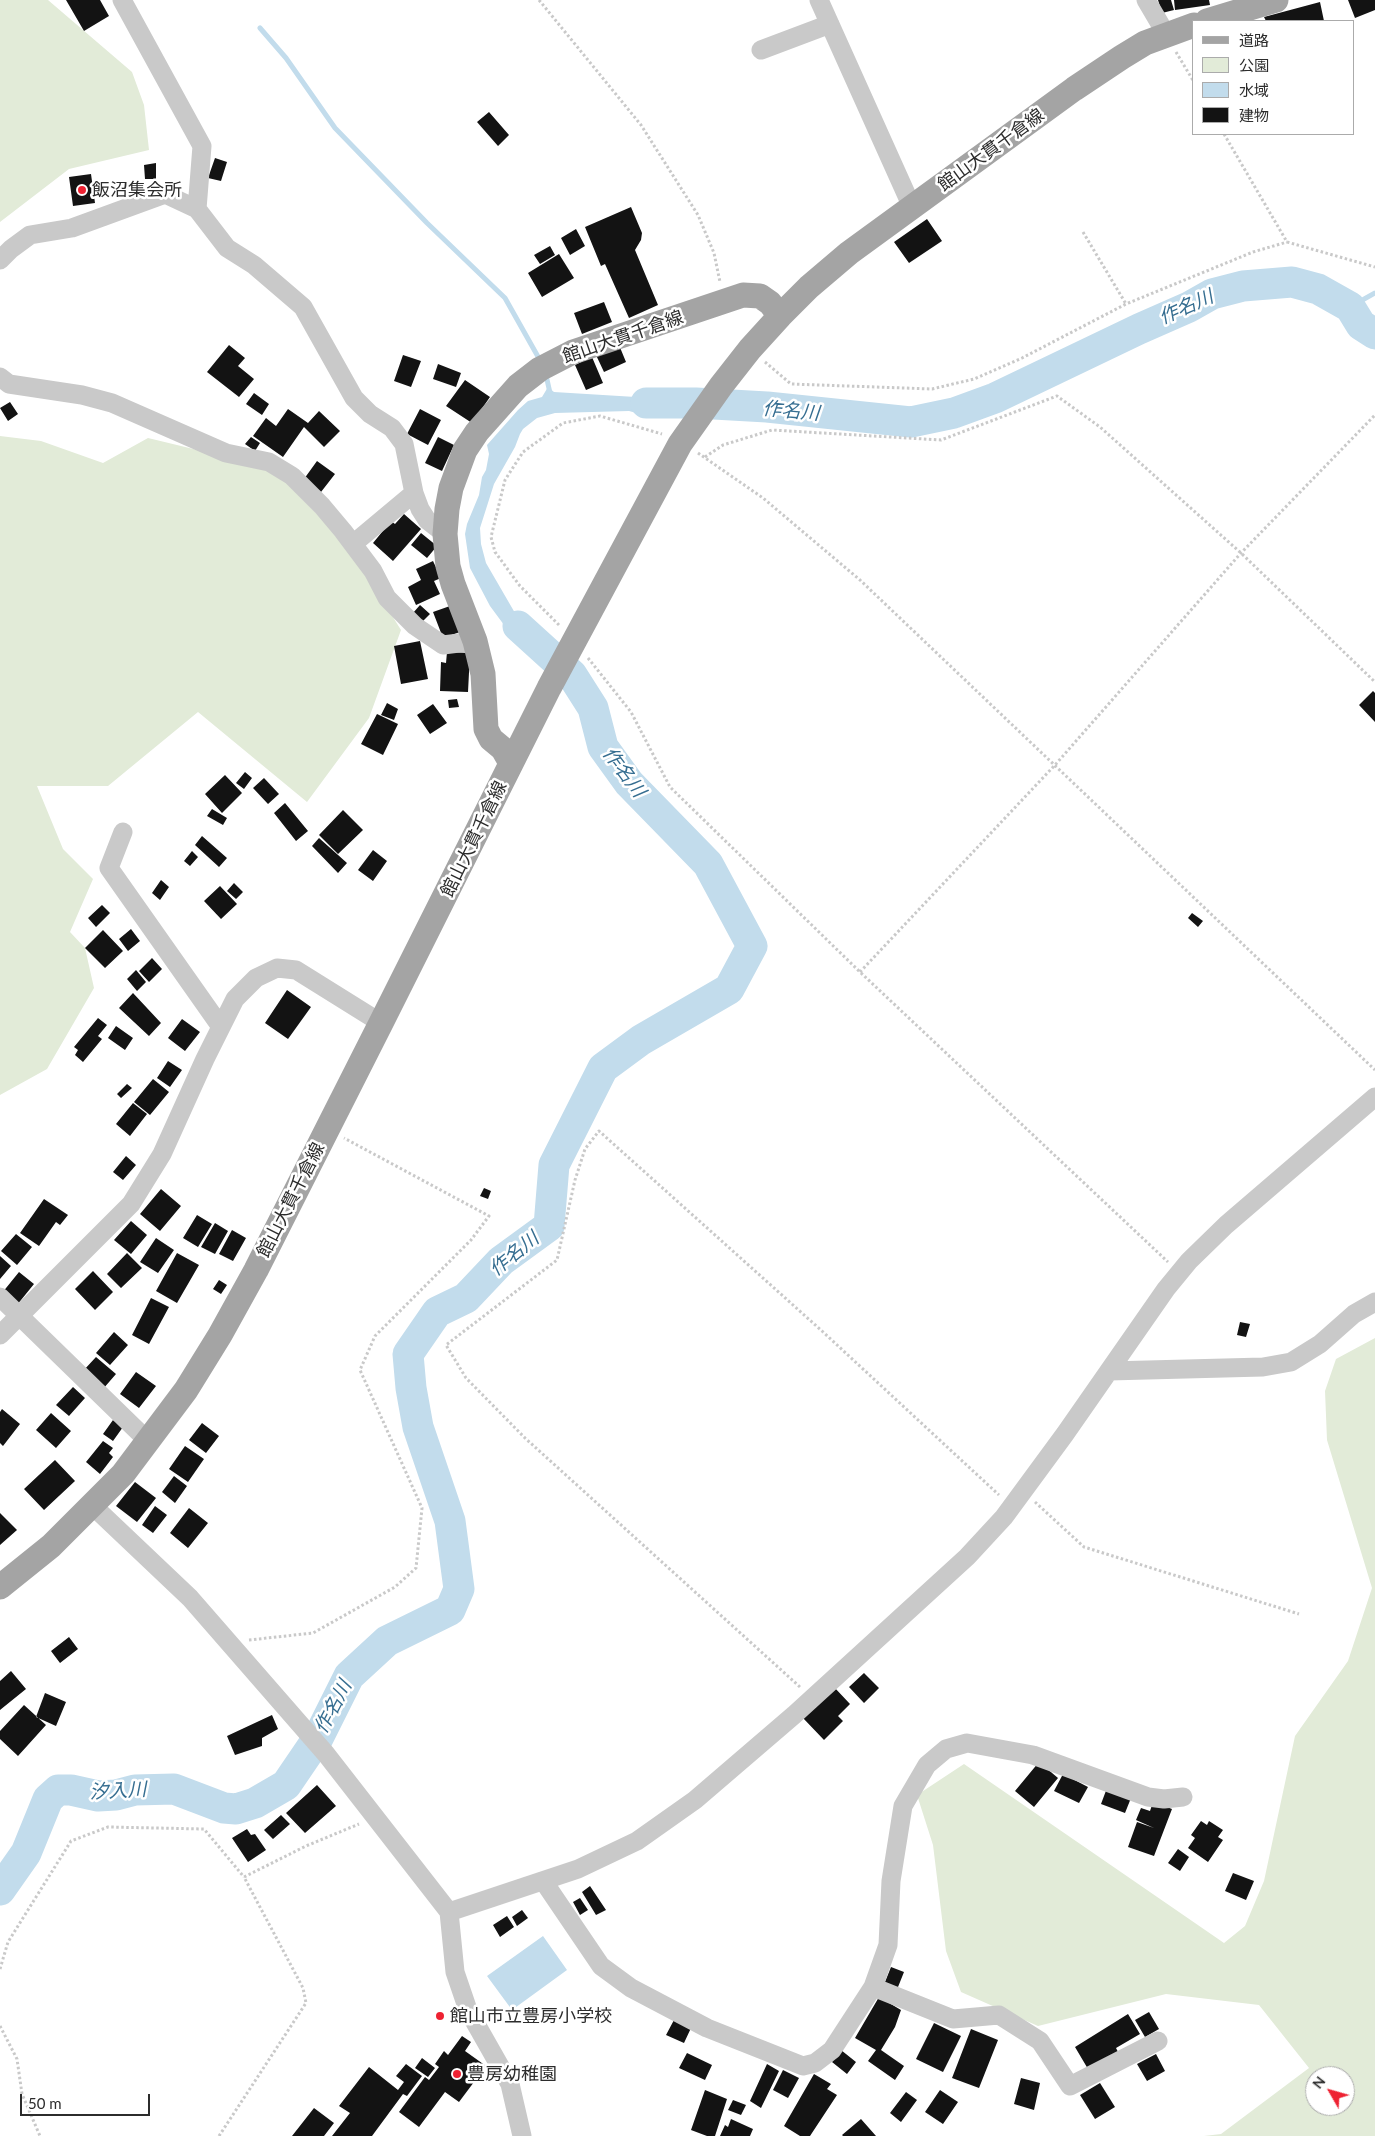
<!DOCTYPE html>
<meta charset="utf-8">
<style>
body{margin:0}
#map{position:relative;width:1375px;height:2136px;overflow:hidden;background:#fff;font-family:Lato,"Noto Sans JP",sans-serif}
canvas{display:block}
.legend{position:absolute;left:1192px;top:20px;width:162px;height:115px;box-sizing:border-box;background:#fff;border:1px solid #ababab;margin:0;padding:6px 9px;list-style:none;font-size:15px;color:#2c2c2c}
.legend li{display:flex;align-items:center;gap:10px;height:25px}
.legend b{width:25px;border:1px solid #ababab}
.north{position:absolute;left:1305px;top:2066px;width:50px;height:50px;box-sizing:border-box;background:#fff;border:1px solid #ababab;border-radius:50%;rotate:308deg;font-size:14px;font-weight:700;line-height:20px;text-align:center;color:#2c2c2c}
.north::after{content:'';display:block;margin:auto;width:18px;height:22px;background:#ee2232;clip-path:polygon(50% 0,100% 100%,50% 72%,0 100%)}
.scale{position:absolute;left:20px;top:2094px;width:130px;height:22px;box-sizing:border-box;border:2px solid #2c2c2c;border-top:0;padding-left:6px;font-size:15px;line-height:18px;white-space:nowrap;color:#2c2c2c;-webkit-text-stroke:4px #fff;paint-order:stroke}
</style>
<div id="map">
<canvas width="1375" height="2136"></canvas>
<ul class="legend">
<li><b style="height:6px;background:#a4a4a4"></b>道路</li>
<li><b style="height:14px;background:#e2ebd8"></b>公園</li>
<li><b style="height:14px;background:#c2dcec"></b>水域</li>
<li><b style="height:14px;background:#131313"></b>建物</li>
</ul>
<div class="north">N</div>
<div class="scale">50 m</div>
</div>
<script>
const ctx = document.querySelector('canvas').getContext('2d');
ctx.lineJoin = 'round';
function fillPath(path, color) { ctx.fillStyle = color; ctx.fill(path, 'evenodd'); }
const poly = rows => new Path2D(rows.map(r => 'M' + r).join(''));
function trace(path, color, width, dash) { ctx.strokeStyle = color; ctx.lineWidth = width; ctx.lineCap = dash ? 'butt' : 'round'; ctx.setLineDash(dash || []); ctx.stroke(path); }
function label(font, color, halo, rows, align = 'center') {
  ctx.font = font + ' Lato,"Noto Sans JP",sans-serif'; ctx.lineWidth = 5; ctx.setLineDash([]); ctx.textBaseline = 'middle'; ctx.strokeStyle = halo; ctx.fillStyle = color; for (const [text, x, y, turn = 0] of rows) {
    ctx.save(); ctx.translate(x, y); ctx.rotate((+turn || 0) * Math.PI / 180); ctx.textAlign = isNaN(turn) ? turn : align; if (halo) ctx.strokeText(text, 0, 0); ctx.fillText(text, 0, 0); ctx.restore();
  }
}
fillPath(poly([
 [0,0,48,0,132,72,144,105,149,150,69,169,0,222],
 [0,436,41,441,103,463,148,438,272,468,349,547,401,630,369,718,307,802,198,712,108,786,37,786,63,849,93,879,70,932,85,948,94,988,47,1069,0,1095],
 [1375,1338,1375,2136,1204,2136,1221,2134,1309,2068,1259,2005,1166,1994,1038,2026,961,1992,946,1951,933,1845,917,1795,964,1764,1224,1943,1245,1926,1264,1881,1295,1736,1348,1661,1372,1588,1327,1440,1325,1391,1336,1359],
 [1315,2076,1345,2076,1345,2106,1315,2106]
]), '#e2ebd8');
fillPath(poly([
 [548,387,554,392,652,398,658,397,662,392,694,394,678,418,651,417,629,411,555,413,537,418,523,429,520,434,515,447,494,484,480,528,481,544,486,563,515,613,554,648,545,664,529,647,507,629,490,606,470,568,465,534,467,524,479,495,482,477,486,470,489,454,487,445,518,410,528,401,542,397],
 [543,1936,567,1970,512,2010,487,1976]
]), '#c2dcec');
trace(poly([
 [260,28,286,58,335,128,427,223,505,298,541,362],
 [1350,307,1375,293],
 [546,375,550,393]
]), '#c2dcec', 5);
trace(poly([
 [646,403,696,403,767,407,911,422,954,413,995,398,1139,329,1189,307,1212,294,1243,286,1292,282,1318,289,1350,307,1361,325,1375,334],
 [0,1890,26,1853,48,1799,58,1790,71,1790,98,1796,116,1795,135,1790,174,1789,224,1808,236,1809,255,1803,286,1785,318,1738,349,1676,387,1641,450,1610,459,1589,450,1521,418,1427,411,1388,408,1354,437,1312,466,1298,501,1261,549,1226,554,1165,603,1068,641,1040,729,989,752,946,708,864,629,783,603,747,593,708,572,675,518,626]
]), '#c2dcec', 31);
fillPath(poly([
 [66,0,100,0,109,16,84,31],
 [1158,0,1171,0,1174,10,1162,13],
 [1174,0,1209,0,1210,5,1175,10],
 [1348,0,1375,0,1375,10,1355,18],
 [1320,2,1324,21,1266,21,1264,17],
 [489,112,509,135,498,146,477,122],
 [215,158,227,162,221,181,208,178],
 [156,163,156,179,145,179,144,165],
 [91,174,95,203,73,206,69,177],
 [631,207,642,233,641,240,635,250,658,305,629,318,605,264,601,266,585,227],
 [927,219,942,241,909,263,894,242],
 [576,229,585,246,570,255,561,238],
 [550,246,555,255,540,264,534,255],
 [559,254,574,278,542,297,528,273],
 [604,302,612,322,582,334,574,313],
 [229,345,245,358,238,366,254,379,239,397,207,372],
 [619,345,626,362,604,372,596,355],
 [403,355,421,361,411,387,394,381],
 [592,357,603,383,586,390,575,365],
 [438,364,461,373,456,387,433,379],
 [465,380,490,397,472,423,446,406],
 [254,393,269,404,262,415,246,404],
 [10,402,18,414,8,421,0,408],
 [288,409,308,423,319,411,340,431,324,447,304,427,283,457,253,436,266,418,276,426],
 [420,409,441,420,428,445,407,434],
 [251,437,260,443,255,451,245,444],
 [438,437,454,445,442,471,425,463],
 [317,461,335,474,321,492,304,479],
 [404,514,421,529,393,561,373,543,391,521,395,524],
 [421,533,437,546,427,558,411,545],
 [433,561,441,578,434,581,440,594,416,605,408,587,421,580,416,569],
 [420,605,430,614,422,622,413,613],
 [450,606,460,632,443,638,433,612],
 [420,641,428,679,401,684,394,646],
 [447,652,470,653,468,692,440,691,441,662,446,663],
 [1373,691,1375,693,1375,722,1359,705],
 [457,699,459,707,449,708,448,700],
 [387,703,398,709,394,720,381,715],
 [433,704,447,723,430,734,417,715],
 [377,714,398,724,383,755,361,744],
 [245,772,252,778,244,789,236,783],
 [225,775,242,793,222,813,205,794],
 [264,778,279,794,268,804,253,788],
 [285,803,308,831,296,841,274,813],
 [212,809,227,818,223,825,207,816],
 [343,810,363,830,338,854,319,835],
 [202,836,227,858,219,867,195,845],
 [319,838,347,863,338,873,312,846],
 [373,850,387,861,373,881,358,870],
 [192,851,198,857,190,866,184,861],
 [161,880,169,887,160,900,152,893],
 [234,883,243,892,236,899,227,891],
 [220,886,237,904,221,919,204,901],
 [102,905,110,913,96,927,88,918],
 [1192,913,1203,921,1198,927,1188,918],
 [131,929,140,941,128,951,119,939],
 [103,930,123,951,105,968,85,948],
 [152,958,162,969,149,982,139,971],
 [136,970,146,982,137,991,127,979],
 [287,990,311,1007,288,1039,265,1023],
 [133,993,161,1023,149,1036,119,1008],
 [98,1018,107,1025,98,1036,102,1039,83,1062,75,1055,78,1050,74,1047],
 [182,1019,200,1032,185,1051,168,1038],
 [116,1026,133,1038,125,1050,108,1038],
 [168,1061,182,1070,170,1087,157,1078],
 [153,1079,169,1092,150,1115,134,1102],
 [127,1084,132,1088,121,1098,117,1094],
 [133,1103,147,1114,130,1136,116,1124],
 [126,1156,136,1165,123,1180,113,1172],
 [484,1188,491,1191,488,1199,480,1196],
 [161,1189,181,1206,160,1231,140,1214],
 [44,1199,68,1215,60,1225,56,1222,39,1246,20,1233],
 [197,1215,212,1224,198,1247,183,1238],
 [131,1221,147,1235,131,1254,114,1240],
 [215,1223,228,1231,215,1254,201,1247],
 [232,1230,246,1238,233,1261,219,1254],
 [16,1234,32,1247,17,1265,1,1251],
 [156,1238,174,1250,158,1273,140,1262],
 [127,1253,142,1268,121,1288,107,1274],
 [177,1253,199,1265,177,1303,156,1291],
 [0,1256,11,1266,0,1279],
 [93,1271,113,1292,95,1310,75,1289],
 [19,1272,34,1284,17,1305,2,1293],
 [219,1280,227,1285,221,1294,213,1289],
 [151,1298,169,1307,149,1344,132,1335],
 [1240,1322,1250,1324,1246,1337,1237,1335],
 [114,1332,128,1345,110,1365,96,1353],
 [96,1357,116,1374,103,1389,83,1371],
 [136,1372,156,1386,139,1408,120,1394],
 [73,1387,85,1398,69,1416,56,1405],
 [2,1409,20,1424,3,1446,0,1443,0,1412],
 [51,1413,71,1431,56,1448,36,1430],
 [113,1420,123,1427,113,1441,103,1434],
 [202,1423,219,1436,206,1453,189,1440],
 [103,1441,113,1448,109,1453,113,1457,100,1474,86,1462],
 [185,1446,204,1459,188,1482,169,1469],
 [55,1460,75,1481,44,1510,24,1489],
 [174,1476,187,1486,175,1503,162,1492],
 [135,1482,156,1498,137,1522,116,1506],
 [155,1506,167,1515,153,1533,142,1525],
 [189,1508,208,1523,188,1548,170,1533],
 [0,1513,17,1530,0,1545],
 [69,1637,78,1649,60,1663,51,1651],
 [11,1671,26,1689,0,1710,0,1681],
 [864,1673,879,1688,864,1703,849,1687],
 [834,1687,850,1704,838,1716,843,1721,824,1740,803,1718],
 [45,1693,66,1702,56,1726,36,1717],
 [24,1705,46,1725,18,1756,0,1739,0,1731],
 [272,1715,278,1729,262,1738,262,1746,235,1755,227,1736],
 [1039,1762,1058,1778,1034,1807,1015,1791],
 [1063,1774,1088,1787,1079,1803,1054,1791],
 [317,1785,336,1806,305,1833,286,1813],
 [1107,1788,1131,1798,1125,1813,1101,1804],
 [1153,1802,1172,1809,1154,1856,1128,1847,1137,1822,1154,1828,1136,1820,1141,1808,1150,1811],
 [281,1815,290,1824,273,1839,264,1830],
 [1201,1821,1207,1825,1209,1821,1223,1830,1218,1837,1223,1840,1208,1862,1188,1848,1195,1838,1191,1835],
 [247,1829,251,1835,255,1834,266,1850,248,1862,232,1838],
 [1178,1849,1189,1857,1180,1871,1168,1863],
 [1233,1873,1254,1881,1246,1900,1225,1891],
 [590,1886,606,1910,596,1915,582,1892],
 [580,1898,588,1910,580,1915,573,1902],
 [522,1910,528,1918,517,1926,512,1917],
 [507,1916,514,1927,500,1937,493,1925],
 [891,1967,904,1972,896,1992,883,1987],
 [879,1997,901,2010,895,2027,881,2050,904,2066,895,2080,868,2061,876,2050,855,2038],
 [1149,2012,1159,2029,1145,2037,1135,2020],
 [1128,2014,1140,2034,1116,2048,1118,2052,1088,2069,1075,2047],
 [674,2020,691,2028,684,2043,666,2035],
 [934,2023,961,2036,943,2072,916,2059],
 [971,2029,998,2040,979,2088,952,2078],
 [462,2036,471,2042,465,2051,486,2066,459,2102,445,2092,419,2127,399,2112,425,2077,429,2080,439,2067,435,2064,444,2051,448,2055],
 [841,2050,856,2062,847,2074,832,2062],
 [687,2053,712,2065,705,2080,679,2068],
 [1156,2054,1165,2071,1147,2081,1137,2064],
 [422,2058,435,2068,428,2077,415,2068],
 [406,2064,422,2076,407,2096,403,2094,372,2136,332,2136,350,2113,339,2106,369,2067,398,2090,404,2082,396,2076],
 [767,2064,779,2071,761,2108,750,2101],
 [783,2070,799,2078,788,2098,773,2090],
 [814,2074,831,2084,827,2089,837,2095,810,2136,800,2136,784,2126],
 [1021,2078,1040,2083,1034,2110,1014,2104],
 [1100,2083,1115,2107,1095,2119,1080,2095],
 [705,2090,727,2099,715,2136,707,2136,691,2130],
 [940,2090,958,2102,943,2124,925,2112],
 [906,2092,917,2100,901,2122,890,2113],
 [733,2100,746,2105,741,2115,728,2110],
 [314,2108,334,2123,324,2136,292,2136],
 [731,2119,753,2129,750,2136,720,2136,725,2125,728,2127],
 [861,2119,876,2136,843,2136,842,2135]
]), '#131313');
trace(poly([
 [539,0,641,125,698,215,714,253,720,282],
 [1176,52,1194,82],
 [1224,134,1287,242,1375,267],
 [1083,232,1126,304],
 [765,362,791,384,932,389,974,379,1022,358,1126,304,1253,252,1287,242],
 [698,453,763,498,860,580,1375,1070],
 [705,457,723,445,772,430,941,440,1057,396,1100,427,1241,553,1375,682],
 [559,625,520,586,495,552,491,537,505,480,523,452,563,423,600,416,662,434],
 [588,658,631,712,670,787,860,972,1168,1262],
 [860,972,1055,765,1241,553,1375,415],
 [1035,1502,1084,1547,1299,1614],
 [249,1640,313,1633,395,1587,416,1568,422,1508,360,1370,375,1336,471,1240,489,1216,344,1138],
 [800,1687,525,1438,466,1378,446,1345,557,1260,575,1180,585,1149,599,1131,822,1331,999,1495],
 [0,1969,8,1942,71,1841,108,1827,204,1829,244,1877],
 [0,2026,17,2059,22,2094,40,2136],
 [219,2136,306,2003,303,1988,244,1877,306,1846,359,1824]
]), '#c9c9c9', 3, [2.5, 2.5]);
trace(poly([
 [122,0,202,146,197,209],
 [819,0,912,207],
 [1146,0,1166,34],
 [761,50,830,24],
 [0,260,11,249,30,235,72,228,165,194,197,209,227,248,254,265,303,307,354,398,370,414,392,428,404,444,414,493,420,509,427,520,445,534],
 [0,377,9,384,82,395,112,403,226,453,269,462,292,476,322,506,343,531,373,571,387,598,415,626,443,645,475,641],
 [353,544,414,493],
 [123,832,109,868,221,1027],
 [0,1297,149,1442],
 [0,1335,131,1204,162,1154,205,1059,235,999,256,978,277,968,296,970,381,1023],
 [1109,1371,1263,1367,1291,1362,1320,1344,1354,1314,1375,1302],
 [93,1506,190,1598,326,1754,449,1912,455,1972,468,2010,510,2084,522,2136],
 [544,1882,601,1966,631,1988,707,2028,803,2066,815,2063,832,2050,873,1987,888,1945,891,1881,903,1806,927,1765,946,1749,967,1743,1033,1755,1148,1797,1164,1799,1183,1797],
 [449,1912,578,1869,637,1841,695,1800,794,1715,967,1557,1004,1517,1065,1434,1166,1289,1189,1261,1226,1225,1375,1097],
 [873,1987,953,2019,999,2015,1040,2041,1070,2086,1158,2041]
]), '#c9c9c9', 19);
trace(poly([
 [1207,21,1276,0],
 [511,763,503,749,491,739,486,729,483,674,475,641,453,584,448,566,445,534,447,509,451,488,465,450,477,432,518,386,540,369,573,352,743,295,760,296,770,303,780,316],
 [0,1587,51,1546,123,1474,186,1390,220,1335,256,1270,381,1023,549,688,680,444,721,386,750,349,780,316,809,287,849,253,1074,89,1122,57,1145,43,1194,25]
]), '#a4a4a4', 25);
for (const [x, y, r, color] of [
 [82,190,5,"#ee2232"],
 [440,2016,5,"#ee2232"],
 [457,2074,5,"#ee2232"]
]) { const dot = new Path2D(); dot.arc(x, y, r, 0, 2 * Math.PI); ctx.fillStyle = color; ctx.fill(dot); trace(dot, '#fff', 2); }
label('18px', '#2c2c2c', '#fff', [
 ["館山大貫千倉線",991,150,-36],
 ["館山大貫千倉線",623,337,-19],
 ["館山大貫千倉線",474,839,-64],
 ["館山大貫千倉線",291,1200,-63]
]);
label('18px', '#2c2c2c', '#fff', [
 ["飯沼集会所",92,190],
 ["館山市立豊房小学校",450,2016],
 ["豊房幼稚園",467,2074]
], 'left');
label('italic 19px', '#366e91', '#fff', [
 ["作名川",1186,307,-24],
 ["作名川",791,411,5],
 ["作名川",624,772,53],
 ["作名川",514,1254,-39],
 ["作名川",333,1707,-62],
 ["汐入川",118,1791,-3]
]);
</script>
